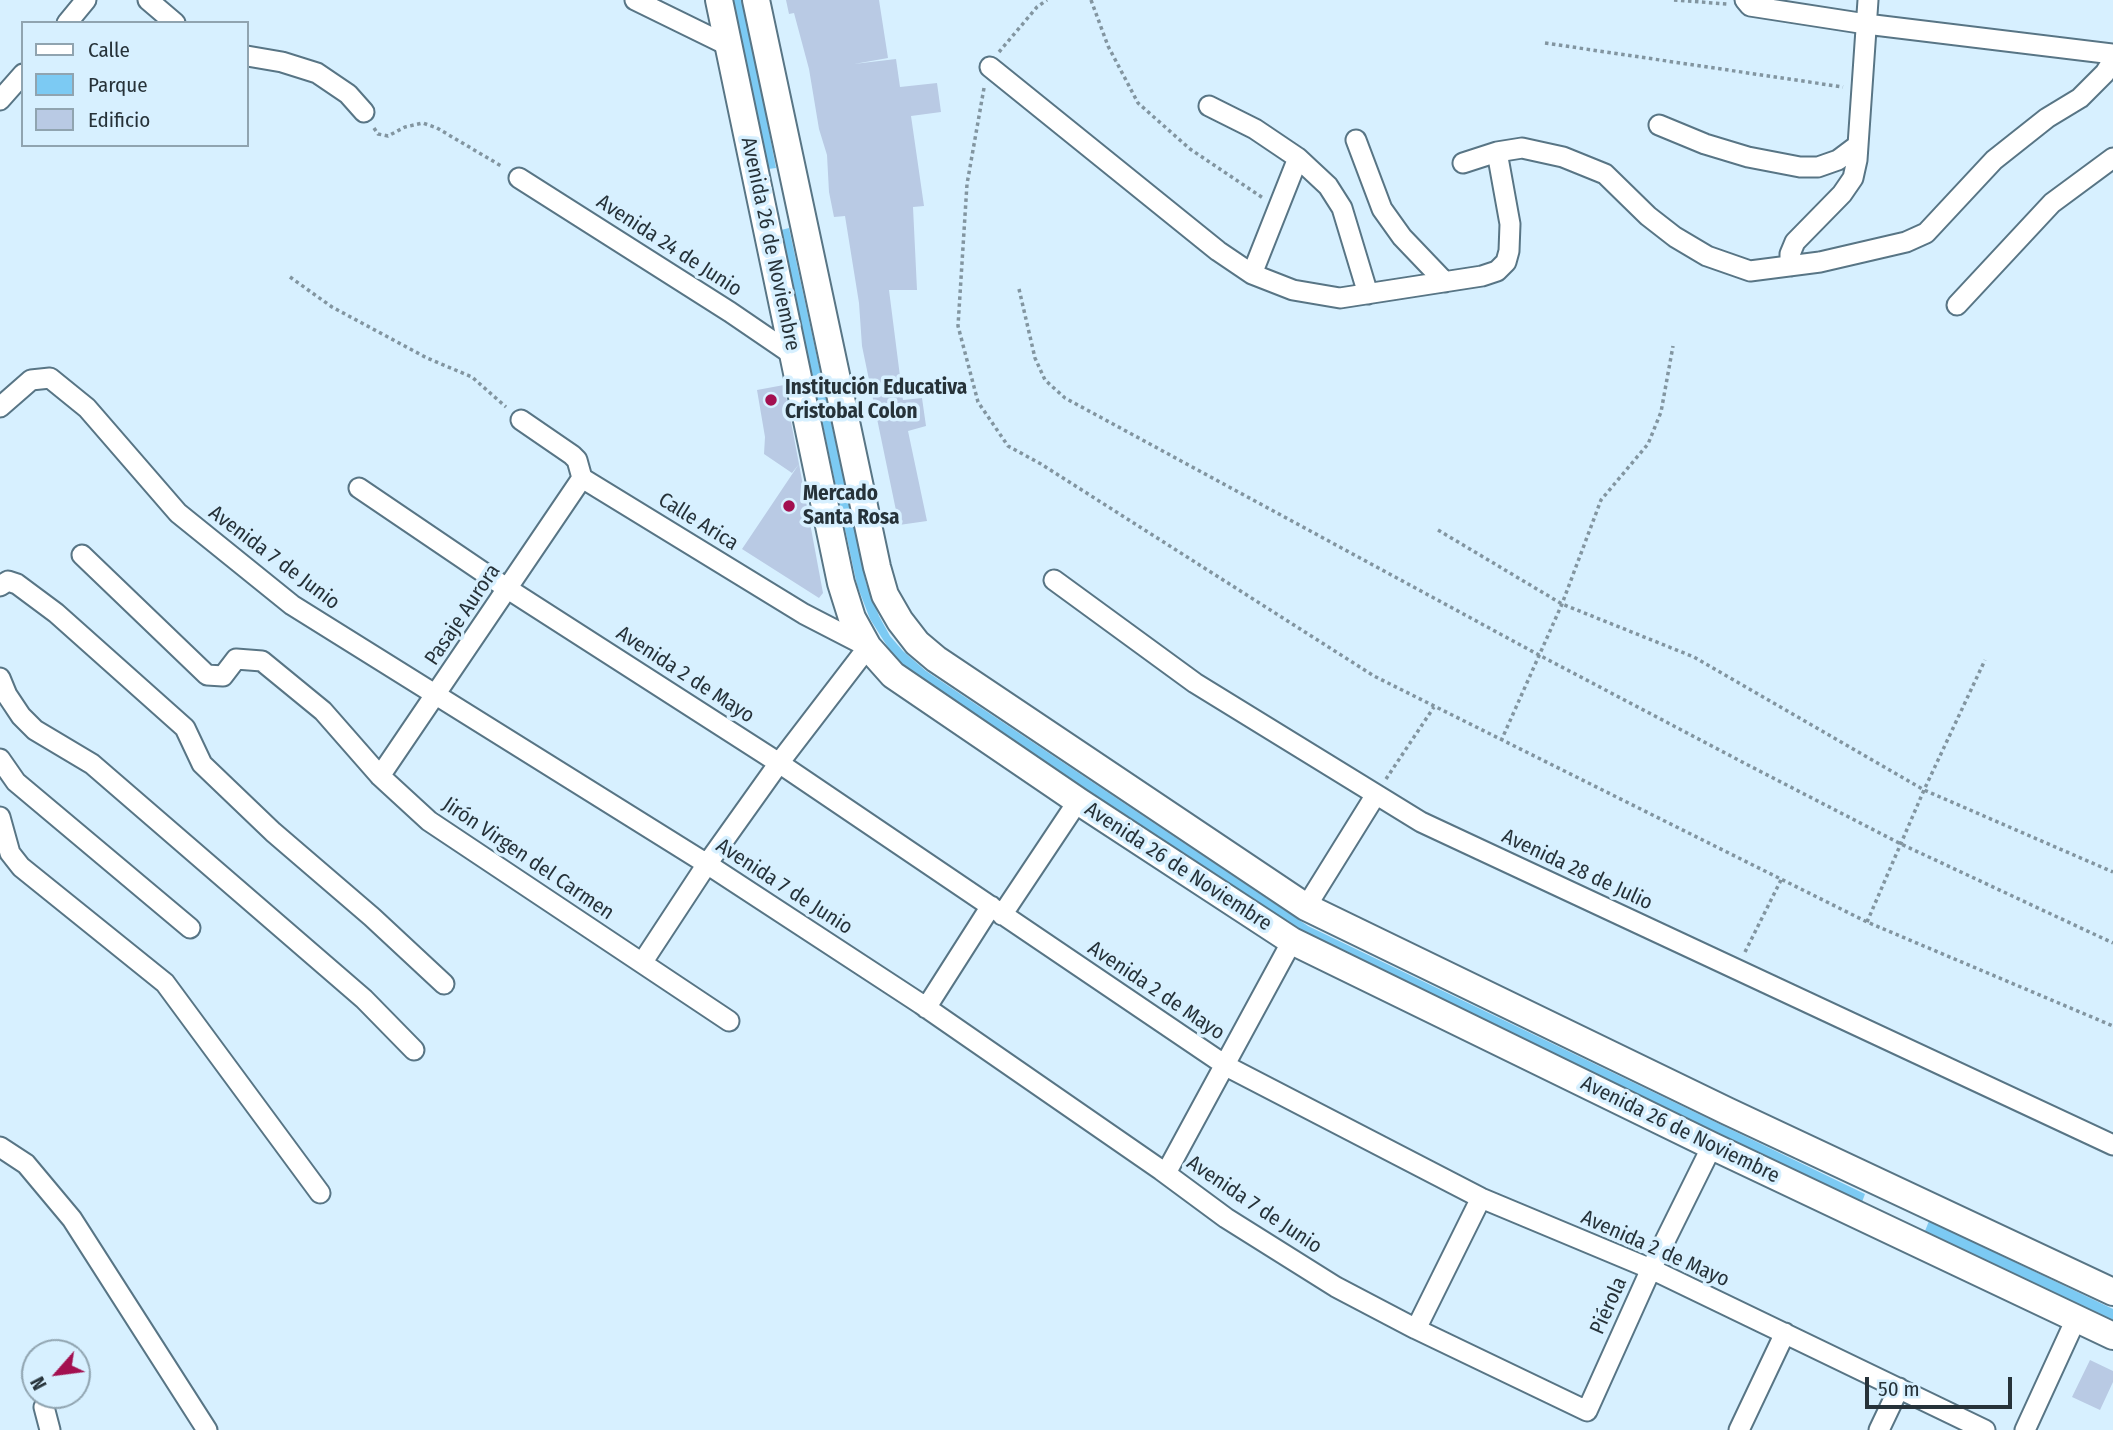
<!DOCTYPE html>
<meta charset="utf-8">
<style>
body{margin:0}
#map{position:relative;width:2113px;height:1430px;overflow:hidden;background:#d7f0ff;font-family:"Fira Sans Condensed",sans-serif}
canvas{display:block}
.legend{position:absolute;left:21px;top:21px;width:228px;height:126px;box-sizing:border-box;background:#d7f0ff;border:2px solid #90a4b0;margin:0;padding:9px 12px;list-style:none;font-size:21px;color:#263239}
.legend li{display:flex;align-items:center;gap:14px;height:35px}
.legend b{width:35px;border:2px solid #90a4b0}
.north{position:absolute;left:21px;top:1339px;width:70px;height:70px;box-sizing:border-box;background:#d7f0ff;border:2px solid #90a4b0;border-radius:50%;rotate:242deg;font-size:19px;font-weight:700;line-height:28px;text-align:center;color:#263239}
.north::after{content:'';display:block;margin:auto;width:24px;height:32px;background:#a31050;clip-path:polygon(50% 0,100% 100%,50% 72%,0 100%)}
.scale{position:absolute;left:1865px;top:1377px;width:147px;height:32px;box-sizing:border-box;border:4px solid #263239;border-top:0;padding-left:9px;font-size:21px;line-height:24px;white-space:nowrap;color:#263239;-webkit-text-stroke:5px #d7f0ff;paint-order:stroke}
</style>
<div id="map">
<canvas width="2113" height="1430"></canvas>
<ul class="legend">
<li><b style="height:9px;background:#fff"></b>Calle</li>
<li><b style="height:19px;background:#7ccaf3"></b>Parque</li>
<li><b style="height:19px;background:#b9cae4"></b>Edificio</li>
</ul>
<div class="north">N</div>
<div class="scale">50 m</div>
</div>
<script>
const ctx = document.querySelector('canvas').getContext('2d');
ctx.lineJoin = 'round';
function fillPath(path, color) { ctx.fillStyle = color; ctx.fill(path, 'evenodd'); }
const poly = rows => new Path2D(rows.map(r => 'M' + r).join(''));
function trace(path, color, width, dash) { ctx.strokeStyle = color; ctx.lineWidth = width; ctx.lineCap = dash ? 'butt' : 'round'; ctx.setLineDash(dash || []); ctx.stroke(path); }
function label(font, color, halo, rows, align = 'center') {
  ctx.font = font + ' "Fira Sans Condensed",sans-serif'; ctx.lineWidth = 7; ctx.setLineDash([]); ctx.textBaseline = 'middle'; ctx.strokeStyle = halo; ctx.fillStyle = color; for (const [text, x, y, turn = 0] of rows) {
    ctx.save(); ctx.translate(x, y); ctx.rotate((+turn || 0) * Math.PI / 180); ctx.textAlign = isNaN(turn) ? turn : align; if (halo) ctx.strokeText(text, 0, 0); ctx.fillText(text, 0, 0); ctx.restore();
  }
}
fillPath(poly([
 [731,0,744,0,776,168,768,169],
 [789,228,866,583,879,616,890,636,903,651,926,671,1308,926,1865,1194,1862,1202,1303,935,919,680,894,657,870,619,857,585,781,230],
 [1929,1221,2113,1309,2113,1321,1925,1231]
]), '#7ccaf3');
fillPath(poly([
 [786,0,879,0,888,58,854,64,896,59,900,87,937,83,941,112,911,116,924,206,913,207,917,290,889,290,903,400,922,398,926,426,908,431,927,521,899,525,862,346,859,303,845,216,834,217,829,192,827,155,819,129,809,69,794,13,789,14],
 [784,385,799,464,792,473,764,454,765,437,757,390],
 [799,464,823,593,819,598,742,549],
 [2090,1360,2113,1371,2113,1382,2100,1410,2072,1397]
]), '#b9cae4');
const minor = poly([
 [148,0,175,23],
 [635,0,729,46],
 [1745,0,1750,6,1866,24,2113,54],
 [67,23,86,0],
 [247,56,282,62,317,73,348,94,364,112],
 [990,67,1218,251,1252,274,1293,290,1340,298,1482,276,1497,271,1506,262,1509,251,1510,224,1497,152],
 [0,100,23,74],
 [1209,106,1255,129,1298,158,1328,186,1342,208,1368,294],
 [1659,125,1705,144,1748,157,1800,167,1818,167,1838,160,1858,145],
 [1356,140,1382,209,1402,237,1445,282],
 [1463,163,1497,152,1522,148,1563,157,1605,174,1648,216,1675,237,1707,256,1750,271,1820,262,1906,242,1926,233,1994,160,2047,118,2080,98,2105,73,2113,60],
 [519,178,730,312,793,355],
 [1790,266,1790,254,1795,242,1842,194,1853,178,1857,160,1868,0],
 [1252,274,1298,158],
 [1957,305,2052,203,2113,158],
 [0,407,31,380,50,378,87,408,178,513,292,605,707,864,921,1004,1161,1170,1226,1218,1336,1287,1416,1329,1587,1411,1651,1269,1712,1146],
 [521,420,572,455,577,460,582,478,804,614,868,647,779,763,707,864,642,963],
 [359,488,508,589,779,763,1228,1067,1481,1198,1651,1269,1985,1430],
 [82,555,207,675,223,676,236,659,262,661,323,711,380,776,429,821,729,1021],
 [1054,580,1195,683,1421,822,2113,1145],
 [0,586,8,581,17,584,56,613,185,728,202,764,273,832,372,917,444,984],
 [0,678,7,695,21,716,35,730,92,764,364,999,414,1050],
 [0,759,16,782,190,928],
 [380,776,582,478],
 [0,817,10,853,21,867,165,983,320,1193],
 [1306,907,1375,796],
 [1002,915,1078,801],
 [926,1008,991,906],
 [0,1147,26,1164,72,1219,207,1430],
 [1166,1173,1292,941],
 [1416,1329,1481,1198],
 [44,1407,50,1430],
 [1739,1430,1785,1333],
 [1879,1430,1899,1388],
 [2025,1430,2076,1319]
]);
const secondary = poly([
 [719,0,841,583,852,618,868,647,893,675,1078,801,1292,941,1712,1146,2113,1336],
 [756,0,877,567,885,595,900,621,917,643,936,659,1306,907,1727,1111,2113,1292]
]);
trace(minor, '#587585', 23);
trace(secondary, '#587585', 30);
trace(poly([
 [1091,0,1108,46,1138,103,1190,149,1263,198],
 [1674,0,1727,4],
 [1545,43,1843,87],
 [999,52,1037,7,1047,0],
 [984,88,967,184,958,326,978,402,1008,446,1041,464,1374,676,1867,922,2113,1026],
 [374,128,378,134,388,136,405,127,423,123,437,128,503,167],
 [290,277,332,307,427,358,472,377,506,407],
 [1019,289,1035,358,1045,380,1065,398,1539,655,1746,764,1901,844,2113,943],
 [1438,530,1562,604,1694,657,1924,790,2113,872],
 [1501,741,1562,604,1601,500,1648,444,1661,412,1673,346],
 [1386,779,1434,707],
 [1867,922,1924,790,1985,660],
 [1745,952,1781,880]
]), '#8295a0', 3.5, [3.5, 3.5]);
trace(minor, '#fff', 19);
trace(secondary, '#fff', 26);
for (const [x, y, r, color] of [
 [771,400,7,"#a31050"],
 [789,506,7,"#a31050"]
]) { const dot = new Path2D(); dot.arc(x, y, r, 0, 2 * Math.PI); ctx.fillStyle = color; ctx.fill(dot); trace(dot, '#d7f0ff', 2.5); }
label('21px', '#263239', '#d7f0ff', [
 ["Avenida 26 de Noviembre",770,244,78],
 ["Avenida 24 de Junio",669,246,33],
 ["Calle Arica",698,522,32],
 ["Avenida 7 de Junio",274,558,37],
 ["Pasaje Aurora",463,615,-56],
 ["Avenida 2 de Mayo",685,675,33],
 ["Jirón Virgen del Carmen",528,859,34],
 ["Avenida 26 de Noviembre",1178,867,33],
 ["Avenida 28 de Julio",1577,870,25],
 ["Avenida 7 de Junio",784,887,33],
 ["Avenida 2 de Mayo",1156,991,34],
 ["Avenida 26 de Noviembre",1680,1130,26],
 ["Avenida 7 de Junio",1254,1205,34],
 ["Avenida 2 de Mayo",1655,1249,24],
 ["Piérola",1609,1306,-66]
]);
label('bold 21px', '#263239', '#d7f0ff', [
 ["Institución Educativa",785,388],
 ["Cristobal Colon",785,412],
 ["Mercado",803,494],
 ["Santa Rosa",803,518]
], 'left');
</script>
